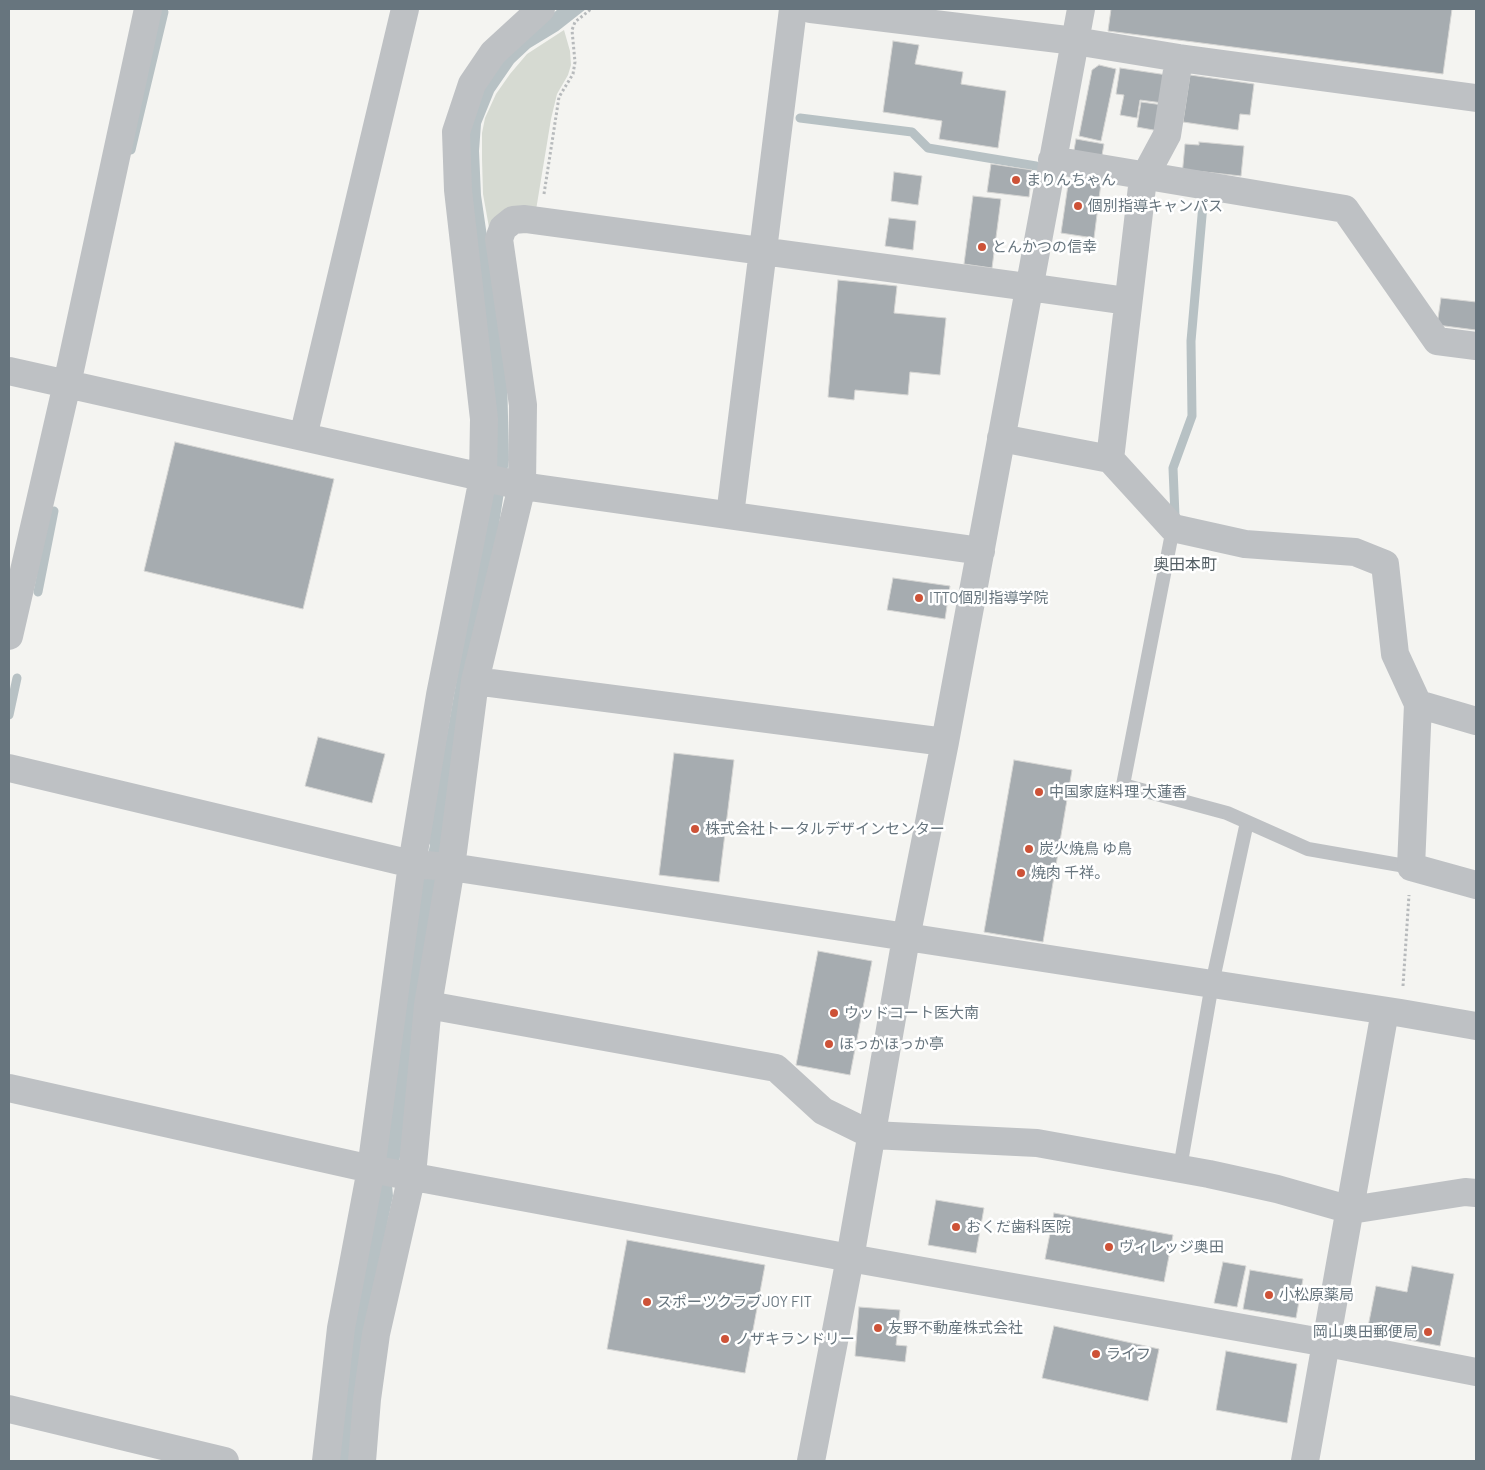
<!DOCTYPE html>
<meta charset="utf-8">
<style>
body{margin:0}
#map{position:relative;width:1485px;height:1470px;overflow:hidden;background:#f4f4f1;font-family:Barlow,sans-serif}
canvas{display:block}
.frame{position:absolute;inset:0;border:10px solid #67757e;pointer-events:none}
</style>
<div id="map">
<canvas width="1485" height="1470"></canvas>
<div class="frame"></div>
</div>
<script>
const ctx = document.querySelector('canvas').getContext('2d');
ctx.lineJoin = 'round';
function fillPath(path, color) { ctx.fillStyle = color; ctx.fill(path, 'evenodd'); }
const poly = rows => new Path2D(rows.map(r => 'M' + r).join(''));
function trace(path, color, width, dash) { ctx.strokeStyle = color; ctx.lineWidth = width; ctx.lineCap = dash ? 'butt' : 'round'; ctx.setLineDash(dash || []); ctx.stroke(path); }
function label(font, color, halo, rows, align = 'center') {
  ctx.font = font + ' Barlow,"Noto Sans JP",sans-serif'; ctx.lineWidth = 5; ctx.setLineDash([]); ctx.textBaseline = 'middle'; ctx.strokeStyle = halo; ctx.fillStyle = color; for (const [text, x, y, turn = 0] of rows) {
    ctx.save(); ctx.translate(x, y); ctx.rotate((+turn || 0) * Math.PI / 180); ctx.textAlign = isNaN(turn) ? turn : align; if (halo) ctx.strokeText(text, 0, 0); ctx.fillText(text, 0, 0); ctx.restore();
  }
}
fillPath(poly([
 [564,30,570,51,571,65,568,75,557,94,551,119,536,210,490,233,483,194,482,159,482,133,485,118,496,94,510,74,527,54]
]), '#d6dad2');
fillPath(poly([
 [558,9,586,9,558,31,530,48,514,63,494,92,481,124,479,151,481,195,507,374,509,460,402,1151,400,1157,396,1185,392,1184,393,1196,361,1350,349,1461,334,1461,423,875,430,845,428,842,487,508,464,137,489,70]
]), '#b7c1c4');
trace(poly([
 [800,118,912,132,928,148,1036,166],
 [131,150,164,12],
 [1175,516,1173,468,1192,416,1191,341,1204,193],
 [38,592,54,511],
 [9,715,17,678]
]), '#b7c1c4', 9);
const building = poly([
 [1111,9,1452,9,1443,74,1108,31,1111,9],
 [893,41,919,45,915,64,963,72,961,84,1006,91,998,148,939,139,942,121,883,112,893,41],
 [1099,65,1116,69,1101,141,1079,136,1092,70,1099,65],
 [1120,68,1167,75,1163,103,1140,100,1137,118,1120,115,1124,95,1116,94,1120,68],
 [1190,75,1254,84,1250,115,1240,114,1238,130,1183,122,1190,75],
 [1141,102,1163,105,1159,131,1137,127,1141,102],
 [1076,139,1104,144,1101,161,1073,156,1076,139],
 [1199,142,1244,146,1241,176,1196,171,1182,176,1185,144,1199,145,1199,142],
 [991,164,1032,170,1029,197,987,192,991,164],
 [894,172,922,176,918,205,891,201,894,172],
 [1069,178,1101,183,1094,238,1061,233,1069,178],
 [973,196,1001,199,992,268,964,264,973,196],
 [889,218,916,221,913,250,885,246,889,218],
 [838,280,897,286,894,313,946,318,940,375,910,372,908,395,855,390,854,400,828,397,838,280],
 [1441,298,1476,302,1476,330,1437,325,1441,298],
 [175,442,334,479,303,609,144,571,175,442],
 [893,578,950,586,945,619,887,610,893,578],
 [318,737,385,754,372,803,305,786,318,737],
 [674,753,734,760,719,882,659,875,674,753],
 [1014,760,1072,770,1043,942,984,932,1014,760],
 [818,951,872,961,850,1075,796,1065,818,951],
 [936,1200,984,1208,976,1253,928,1245,936,1200],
 [1054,1213,1173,1235,1164,1282,1045,1259,1054,1213],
 [627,1240,765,1265,745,1373,607,1349,627,1240],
 [1223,1262,1246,1266,1237,1307,1214,1303,1223,1262],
 [1412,1266,1454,1274,1440,1346,1367,1332,1376,1286,1407,1292,1412,1266],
 [1250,1270,1303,1279,1296,1318,1243,1309,1250,1270],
 [859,1307,900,1310,896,1345,907,1346,905,1362,855,1356,859,1307],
 [1054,1326,1159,1349,1148,1401,1042,1378,1054,1326],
 [1226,1351,1297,1364,1287,1423,1216,1410,1226,1351]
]);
fillPath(building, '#a6acb0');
trace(building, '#d5d5d3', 1);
trace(poly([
 [544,194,559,97,573,74,575,62,572,30,575,22,591,9],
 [1403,986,1409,895]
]), '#b7babc', 3, [2.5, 2.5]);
trace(poly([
 [1173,528,1123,785,1227,813,1308,849,1411,867],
 [1180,1168,1212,984,1247,822]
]), '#bec1c4', 14);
trace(poly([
 [811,9,1075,41,1179,58,1476,98],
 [1052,160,1345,209,1437,341,1476,346],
 [9,371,522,486,981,551],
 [303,437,405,9],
 [1001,438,1110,459,1173,528,1245,544,1355,552,1385,564,1395,654,1418,704,1476,721],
 [1110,459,1142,187,1145,176,1167,135,1179,58],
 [730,515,793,9],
 [9,636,67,384,148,9],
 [475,681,945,742],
 [1418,704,1411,867,1476,885],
 [9,768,412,864,451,867,1401,1013,1476,1026],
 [428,1005,776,1068,823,1111,872,1135,1037,1143,1209,1174,1277,1189,1351,1210,1465,1192,1476,1193],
 [9,1088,371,1169,850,1258,1327,1343,1476,1372],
 [9,1409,225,1461],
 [326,1461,341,1328,371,1169,412,864,440,695,483,478,484,419,458,190,456,132,472,84,493,53,541,9],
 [362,1461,367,1399,376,1334,412,1175,428,1005,451,867,475,681,522,486,523,405,499,239,503,228,513,220,525,219,1028,287,1127,301],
 [811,1461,850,1258,906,938,945,742,1081,9],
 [1305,1461,1385,1011]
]), '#bec1c4', 28);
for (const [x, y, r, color] of [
 [1016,180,5,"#cd5237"],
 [1078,206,5,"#cd5237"],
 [982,247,5,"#cd5237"],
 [919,598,5,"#cd5237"],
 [1039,792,5,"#cd5237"],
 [695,829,5,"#cd5237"],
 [1029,849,5,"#cd5237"],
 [1021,873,5,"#cd5237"],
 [834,1013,5,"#cd5237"],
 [829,1044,5,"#cd5237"],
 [956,1227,5,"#cd5237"],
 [1109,1247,5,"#cd5237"],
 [1269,1295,5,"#cd5237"],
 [647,1302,5,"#cd5237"],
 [878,1328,5,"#cd5237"],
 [1428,1332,5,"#cd5237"],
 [725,1339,5,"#cd5237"],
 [1096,1354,5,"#cd5237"]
]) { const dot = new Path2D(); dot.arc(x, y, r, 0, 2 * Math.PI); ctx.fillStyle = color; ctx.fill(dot); trace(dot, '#fff', 2); }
label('15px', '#67757e', '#fff', [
 ["まりんちゃん",1026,180],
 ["個別指導キャンパス",1088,206],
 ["とんかつの信幸",992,247],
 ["ITTO個別指導学院",929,598],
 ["中国家庭料理 大蓮香",1049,792],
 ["株式会社トータルデザインセンター",705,829],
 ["炭火焼鳥 ゆ鳥",1039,849],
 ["焼肉 千祥。",1031,873],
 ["ウッドコート医大南",844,1013],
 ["ほっかほっか亭",839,1044],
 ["おくだ歯科医院",966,1227],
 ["ヴィレッジ奥田",1119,1247],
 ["小松原薬局",1279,1295],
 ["スポーツクラブJOY FIT",657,1302],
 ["友野不動産株式会社",888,1328],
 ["岡山奥田郵便局",1418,1332,"right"],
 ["ノザキランドリー",735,1339],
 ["ライフ",1106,1354]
], 'left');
label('16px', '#535e64', '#fff', [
 ["奥田本町",1185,565]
]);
</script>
